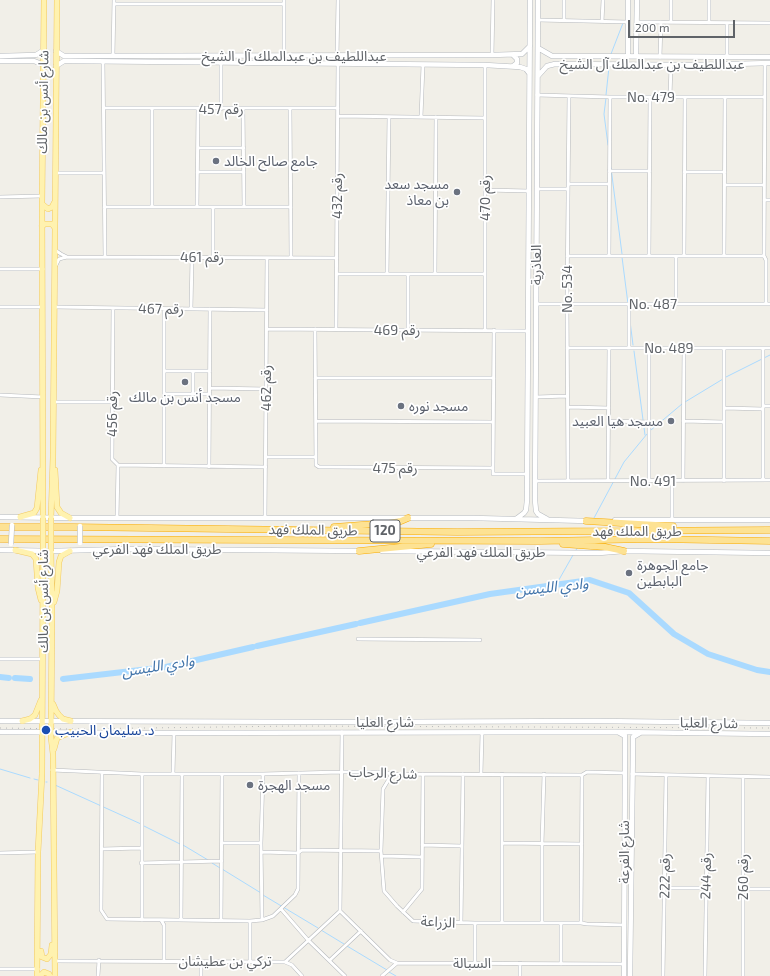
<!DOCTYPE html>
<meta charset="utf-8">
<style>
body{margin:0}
#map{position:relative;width:770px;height:976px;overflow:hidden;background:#f1efe8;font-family:"Exo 2",sans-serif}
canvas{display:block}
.scale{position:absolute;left:628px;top:20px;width:107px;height:18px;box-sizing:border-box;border:2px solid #5f6368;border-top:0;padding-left:5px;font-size:12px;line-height:14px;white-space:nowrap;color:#5f6368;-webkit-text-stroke:3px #fff;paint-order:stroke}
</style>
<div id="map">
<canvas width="770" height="976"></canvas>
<div class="scale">200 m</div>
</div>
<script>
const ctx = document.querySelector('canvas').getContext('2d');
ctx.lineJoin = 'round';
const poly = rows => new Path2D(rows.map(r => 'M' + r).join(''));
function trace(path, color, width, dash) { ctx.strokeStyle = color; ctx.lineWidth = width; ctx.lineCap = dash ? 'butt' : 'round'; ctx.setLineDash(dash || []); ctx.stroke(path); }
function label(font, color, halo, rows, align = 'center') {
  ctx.font = font + ' "Exo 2","Noto Sans Arabic",sans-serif'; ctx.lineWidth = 3.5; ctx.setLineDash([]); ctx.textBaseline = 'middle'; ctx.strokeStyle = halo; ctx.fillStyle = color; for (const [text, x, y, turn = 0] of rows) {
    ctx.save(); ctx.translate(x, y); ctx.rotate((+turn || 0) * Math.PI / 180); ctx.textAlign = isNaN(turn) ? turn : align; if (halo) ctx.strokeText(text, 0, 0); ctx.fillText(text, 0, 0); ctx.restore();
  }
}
trace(poly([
 [611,54,623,23],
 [606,95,609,67],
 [606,98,604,114,608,145],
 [611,168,622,254],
 [622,257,628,304],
 [630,321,633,345],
 [634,351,645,435],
 [726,377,770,355],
 [685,402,723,379],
 [651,430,682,404],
 [594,518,624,462,647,434],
 [576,550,578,547],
 [556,585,573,555],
 [0,769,30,778],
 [34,779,38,780],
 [46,782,47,782],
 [55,785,141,824],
 [144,826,180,844],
 [183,845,208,860],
 [212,863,220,868],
 [222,869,261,893],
 [263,895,318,928],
 [321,930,344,944],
 [347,946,387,970],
 [389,972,396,976]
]), '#aadaff', 1);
trace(poly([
 [360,623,490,594,590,580,629,593,674,634,708,654,757,670,770,672],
 [257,646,356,624],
 [0,677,9,678],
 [15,678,30,679],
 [63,679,166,667,253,647]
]), '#aadaff', 6);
const street = poly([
 [114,4,284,4],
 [538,20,628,22],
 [564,20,564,0],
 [602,22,603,0],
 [637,22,770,23],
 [671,22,671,0],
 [709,23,709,0],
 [113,55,114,0],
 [492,55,493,0],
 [284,56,284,0],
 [337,56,338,0],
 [660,57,661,22],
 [727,57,727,23],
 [103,62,105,257],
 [221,62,221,109],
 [765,63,764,256,766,260,766,304],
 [537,95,610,97,764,97],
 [670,97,671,65],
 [104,108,338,108],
 [290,108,291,258],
 [243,109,244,207],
 [338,116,485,118],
 [421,117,423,65],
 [198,148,244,148],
 [609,171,650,171],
 [197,172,244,172],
 [684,172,725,172],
 [55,173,104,173],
 [568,184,609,184],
 [725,185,764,185],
 [537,189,568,189],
 [485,190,529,191],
 [0,197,42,196],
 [764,200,770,200],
 [104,207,291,207],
 [152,207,152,109],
 [197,207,198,109],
 [213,207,213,257],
 [55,250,61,254,67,257],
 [567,256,764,256],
 [609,256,610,97],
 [649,256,650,97],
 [684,256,685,97],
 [724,256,725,97],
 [56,265,59,259,67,257,337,258],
 [0,269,43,269],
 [337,274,485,274],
 [387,274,389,117],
 [408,274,408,330],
 [435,274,436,117],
 [536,304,770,304],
 [676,304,676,256],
 [0,307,42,307],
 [55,307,267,310],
 [113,308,112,459,118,465,117,518],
 [191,309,192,257],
 [267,329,528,331],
 [315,329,316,465,319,467,330,467,493,468,493,474,527,474],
 [336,330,338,63],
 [485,330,485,65],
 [567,348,770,348],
 [629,348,629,304],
 [649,348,649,481],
 [763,348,763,480],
 [164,371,210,371],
 [315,378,494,378],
 [210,388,266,389],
 [164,394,210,394],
 [193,394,193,371],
 [0,395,43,397],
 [536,397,567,396],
 [54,402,112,402],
 [763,406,770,406],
 [568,407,609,408],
 [724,408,763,409],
 [316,421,493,422],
 [609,421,649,422],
 [683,421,724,422],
 [266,457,316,457],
 [118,465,266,467],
 [164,466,164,309],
 [209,467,210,309],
 [493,468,494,330],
 [535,481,770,480],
 [568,481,567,303,569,96],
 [608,481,609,348],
 [683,481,684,348],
 [724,481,724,348],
 [265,518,267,258],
 [672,520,672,481],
 [358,639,480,640],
 [0,659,43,659],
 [52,770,142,774,263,774,341,772,383,772,392,774,582,775,587,772,625,773],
 [102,773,101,910,107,919,250,921,262,920,273,916,295,895,298,889,299,773],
 [142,774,142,920],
 [173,774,174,733],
 [392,774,383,789,381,851,384,891,397,906,413,921,475,923,581,923,587,924,624,925],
 [481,774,482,733],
 [502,774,502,923],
 [632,774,770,777],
 [222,843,261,843],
 [503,843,582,844],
 [422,845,462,846],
 [102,849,141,848],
 [261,852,298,853,302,850,381,851],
 [0,853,38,852],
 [382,856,422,857],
 [141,863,222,861],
 [665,888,706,888],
 [743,889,770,889],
 [281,909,308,940,345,976],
 [340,911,390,960,397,963,624,964],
 [403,912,422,889,423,774],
 [161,920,164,925,164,961],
 [181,920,182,774],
 [221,920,222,774],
 [262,920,261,843,263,774],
 [250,921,250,961],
 [542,922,542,844,544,774],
 [461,923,463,774],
 [581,923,582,775],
 [330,960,361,931],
 [55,961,285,962,340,911,342,732],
 [285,962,292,965,302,976],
 [475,963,475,923],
 [561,964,561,923],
 [0,969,38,969],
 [98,976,99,960],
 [201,976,201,961],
 [382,976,397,963],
 [520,976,520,963],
 [663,976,666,775],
 [705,976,708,776],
 [743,976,743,777]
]);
const secondary = poly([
 [538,0,535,500,536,511,538,514,547,519],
 [538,48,552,56,770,57],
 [56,51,64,56,492,55,522,54,530,46],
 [0,56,36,55,44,50],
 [628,56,628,0],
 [636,56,637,0],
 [0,61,34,61,44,65],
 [56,66,64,61,71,61,485,65,520,67,526,69,529,73],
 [513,66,517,63,517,59,513,55],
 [538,76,547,66,555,64,697,65,770,63],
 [0,517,70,518,473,518,588,521],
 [516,519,524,513,526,510,527,500,530,0],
 [615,520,770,520],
 [0,550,51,551,128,549,362,551],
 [382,551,599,553,624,551,770,553],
 [0,721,358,722,597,721,770,723],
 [0,732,142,733,618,732,770,734],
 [618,732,625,736,625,745,624,976],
 [630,976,633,746,633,737,640,733]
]);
const primary = poly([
 [44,0,42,204,48,209,52,207,54,203],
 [42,204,43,518],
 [42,226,45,224,52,224,55,228,53,457,51,518],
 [55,227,57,0],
 [55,470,57,507,61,513,70,518],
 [20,517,34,513,37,508,41,470],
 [15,550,32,554,36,559,38,588,41,600],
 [51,551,52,609,51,737,53,754,55,976],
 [54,602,57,591,59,562,61,556,70,551],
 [53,704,56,711,59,715,63,719,71,721],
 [22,721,30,719,35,715,41,700],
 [54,749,57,738,71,732],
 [41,951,42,957,47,959,51,954,52,945],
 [37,976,38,852,42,774,43,551],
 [40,976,44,972,49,974,50,976]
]);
const highway = poly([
 [586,521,673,526],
 [0,527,72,527,457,532,770,530],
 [334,527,389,523,401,521,408,518],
 [0,539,540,541,653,539,770,541],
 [563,544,605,547,624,551],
 [359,551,431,544]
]);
trace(street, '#b5b8bc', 4);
trace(secondary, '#b6babf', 5.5);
trace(primary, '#f2c960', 6);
trace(highway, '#f9ab00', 7);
trace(street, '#fff', 3);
trace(secondary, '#fff', 4.5);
trace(primary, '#fff2af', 5);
trace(highway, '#fde293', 6);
trace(poly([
 [0,728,70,729,296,726,770,728]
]), '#b6b7b8', 1, [1, 5]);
const secondaryBridge = poly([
 [80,526,80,543],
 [11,544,12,525]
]);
const primaryBridge = poly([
 [43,518,43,551],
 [51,518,51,551]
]);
trace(secondaryBridge, '#b6babf', 5.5, []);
trace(primaryBridge, '#f2c960', 6, []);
trace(secondaryBridge, '#fff', 4.5);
trace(primaryBridge, '#fff2af', 5);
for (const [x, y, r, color] of [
 [216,161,4,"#6b7280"],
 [457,192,4,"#6b7280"],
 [185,382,4,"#6b7280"],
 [401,406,4,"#6b7280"],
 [671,421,4,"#6b7280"],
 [629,573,4,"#6b7280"],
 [46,730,5,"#1a4fb4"],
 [250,785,4,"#6b7280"]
]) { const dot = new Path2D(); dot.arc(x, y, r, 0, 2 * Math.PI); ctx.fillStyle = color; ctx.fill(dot); trace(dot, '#fff', 1.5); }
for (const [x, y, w] of [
 [385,531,30]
]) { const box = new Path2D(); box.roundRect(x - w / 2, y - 11, w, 22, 3); ctx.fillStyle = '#fff'; ctx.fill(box); trace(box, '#5f6368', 1); }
label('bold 13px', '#5f6368', null, [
 ["120",385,531]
]);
label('14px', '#5f6368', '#fff', [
 ["عبداللطيف بن عبدالملك آل الشيخ",294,56],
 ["عبداللطيف بن عبدالملك آل الشيخ",652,64],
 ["No. 479",651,97],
 ["شارع أنس بن مالك",43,102,-89],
 ["رقم 457",221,109],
 ["رقم 432",337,196,-90],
 ["رقم 470",485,198,-90],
 ["رقم 461",202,257],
 ["العاذرية",536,265,-90],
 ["No. 534",567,289,-90],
 ["No. 487",653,304],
 ["رقم 467",161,309,1],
 ["رقم 469",397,330],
 ["No. 489",669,348],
 ["رقم 462",266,388,-90],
 ["رقم 456",112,414,-90],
 ["رقم 475",395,468],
 ["No. 491",653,481],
 ["طريق الملك فهد",313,530,1],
 ["طريق الملك فهد",637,531],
 ["طريق الملك فهد الفرعي",157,549],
 ["طريق الملك فهد الفرعي",481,552],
 ["شارع أنس بن مالك",43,601,-90],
 ["شارع العليا",385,722],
 ["شارع العليا",709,723,1],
 ["شارع الرحاب",383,773,2],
 ["شارع الفرعة",624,852,-90],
 ["رقم 222",665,876,-89],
 ["رقم 244",706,876,-89],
 ["رقم 260",743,877,-90],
 ["الزراعة",438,922,3],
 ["تركي بن عطيشان",225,961],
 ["السبالة",472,963]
]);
label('14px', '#5b616d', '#fff', [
 ["جامع صالح الخالد",224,161],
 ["مسجد سعد",449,184,"right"],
 ["بن معاذ",449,200,"right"],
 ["مسجد أنس بن مالك",185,397,"center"],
 ["مسجد نوره",409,406],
 ["مسجد هيا العبيد",663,421,"right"],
 ["جامع الجوهرة",637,565],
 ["البابطين",637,581],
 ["مسجد الهجرة",258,785]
], 'left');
label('14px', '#164399', '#fff', [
 ["د. سليمان الحبيب",55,730]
], 'left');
label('italic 15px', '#4174aa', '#fff', [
 ["وادي الليسن",552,587,-6],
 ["وادي الليسن",158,666,-9]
]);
</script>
